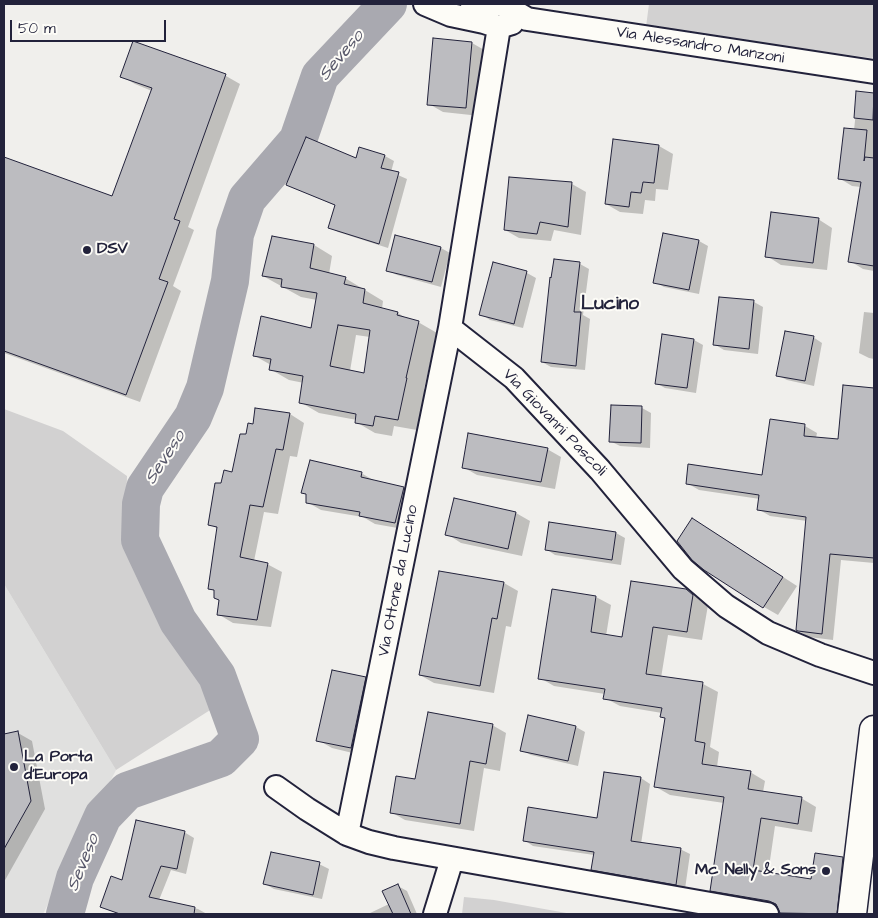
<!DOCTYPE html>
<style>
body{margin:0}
#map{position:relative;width:878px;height:918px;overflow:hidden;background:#f0efec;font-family:"Architects Daughter",sans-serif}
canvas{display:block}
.frame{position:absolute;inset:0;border:5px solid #22223b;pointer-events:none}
.scale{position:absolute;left:10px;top:20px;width:156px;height:22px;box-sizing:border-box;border:2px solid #22223b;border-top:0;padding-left:6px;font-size:15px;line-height:18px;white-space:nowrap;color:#22223b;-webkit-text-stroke:4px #fdfcf7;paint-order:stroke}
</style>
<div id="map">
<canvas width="878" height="918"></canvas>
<div class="frame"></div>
<div class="scale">50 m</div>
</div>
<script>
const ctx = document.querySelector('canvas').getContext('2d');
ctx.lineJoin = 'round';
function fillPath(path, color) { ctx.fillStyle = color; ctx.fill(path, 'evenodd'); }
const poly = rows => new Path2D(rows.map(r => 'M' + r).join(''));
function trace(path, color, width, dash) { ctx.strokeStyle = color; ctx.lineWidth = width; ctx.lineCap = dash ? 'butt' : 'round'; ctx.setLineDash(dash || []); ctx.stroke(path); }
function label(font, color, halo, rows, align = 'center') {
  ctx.font = font + ' "Architects Daughter",sans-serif'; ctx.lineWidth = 4; ctx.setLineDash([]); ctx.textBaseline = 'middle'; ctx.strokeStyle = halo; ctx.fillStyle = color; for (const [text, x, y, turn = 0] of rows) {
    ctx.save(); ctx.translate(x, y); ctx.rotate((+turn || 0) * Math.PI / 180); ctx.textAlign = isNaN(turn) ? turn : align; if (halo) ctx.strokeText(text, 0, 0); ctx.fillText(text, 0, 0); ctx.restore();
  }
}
fillPath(poly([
 [4,584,116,770,43,914,4,914]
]), '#e0e0df');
fillPath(poly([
 [649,4,874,4,874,57,871,58,646,27],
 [4,409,63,431,127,476,125,540,149,591,218,705,116,770,4,584],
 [464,897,494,900,572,914,462,914]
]), '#d2d1d1');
fillPath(poly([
 [134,42,226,76,240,84,188,227,194,230,173,286,181,291,140,402,4,353,4,158,113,198,152,91,135,84,121,76],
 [472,43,486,51,480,116,443,112,429,104],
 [858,93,874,94,874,271,863,269,850,261,861,187,852,186,839,178,854,130],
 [659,146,673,154,668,190,656,189,655,201,645,200,643,214,620,212,606,204],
 [385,156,394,161,391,172,407,179,388,248,338,232,329,227,336,206,288,185,357,159],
 [572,184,586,192,581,235,554,230,551,241,519,238,505,230],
 [818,219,832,228,827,270,781,265,767,256],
 [664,234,699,241,708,246,699,294,664,287,655,282],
 [273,237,314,245,332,256,329,274,345,278,383,301,382,309,398,313,409,320,418,322,437,333,424,389,425,390,417,430,394,426,392,436,375,433,356,422,357,420,319,413,300,402,304,383,289,380,270,369,271,365,255,356,312,330,317,300,301,297,263,276],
 [356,335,370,337,365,375,350,371],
 [441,248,450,253,441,287,397,275,387,270],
 [555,260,580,264,589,269,583,315,590,319,585,370,551,367,542,362],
 [493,264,527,273,536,278,523,328,490,320,481,314],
 [720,298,754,302,763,307,758,354,724,350,714,344],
 [864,312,874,313,874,359,869,358,859,353],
 [813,337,822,343,814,386,787,380,777,375],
 [694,340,703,345,696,393,665,388,656,383],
 [844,387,874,390,874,563,841,560,833,640,809,637,797,630,807,521,770,516,758,509,760,499,699,490,687,483,763,477,805,426,817,433,816,438,839,440],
 [612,406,642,408,651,413,650,448,620,446,610,441],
 [290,414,304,423,297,457,290,456,278,514,264,512,254,561,267,564,282,572,271,627,233,623,218,614,220,600,215,591,209,588,218,529,210,524,222,485,233,474,247,436,254,425],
 [547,449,561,457,555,489,477,475,463,467],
 [361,473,375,481,404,488,418,496,409,530,375,524,363,517,321,510,307,502,307,495,302,492],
 [516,513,530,521,522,556,461,543,447,534],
 [706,527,797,586,778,615,764,607],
 [616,533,625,538,621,565,555,555,546,549],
 [504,583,518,591,511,627,506,626,494,693,434,683,420,675],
 [686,590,708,605,702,640,668,635,661,678,703,684,718,692,710,747,719,752,717,767,750,772,765,781,763,792,801,798,816,807,812,832,775,826,768,874,812,881,843,858,857,867,853,914,784,914,781,912,779,908,726,898,711,890,724,803,670,795,656,787,666,719,662,716,662,713,620,706,605,698,605,694,554,686,540,678,596,597,611,605,606,636,623,638],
 [365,678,379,686,365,756,332,748,318,740],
 [492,725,506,733,500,771,484,768,474,831,405,820,391,812,416,781],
 [576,727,585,732,578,766,531,755,521,750],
 [18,733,32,741,45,809,4,882,4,735],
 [641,778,650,784,641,844,680,849,690,854,685,889,602,874,592,869,594,855,533,846,524,840,598,819],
 [184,832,194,838,186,874,171,870,159,900,198,909,207,914,118,914,101,906],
 [319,864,329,869,322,899,274,889,265,884],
 [398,886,407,891,417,914,368,914,389,904]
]), '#0003');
trace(poly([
 [65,914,75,878,103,816,127,791,221,758,240,739,217,676,178,621,140,540,141,504,145,488,193,417,205,388,230,281,235,234,247,199,298,140,320,76,388,4]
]), '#a9a9b0', 38);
const building = poly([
 [433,38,472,42,466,108,427,105,433,38],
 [133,41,226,74,174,219,180,221,159,279,168,282,126,395,4,351,4,157,112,196,152,88,120,77,133,41],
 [856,91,874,93,873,120,854,118,856,91],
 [844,128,867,130,864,161,865,157,874,158,874,266,848,262,861,182,838,179,844,128],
 [306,137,356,158,359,147,385,155,381,168,399,172,379,244,328,228,335,205,286,185,306,137],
 [613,139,659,145,654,183,643,182,641,193,631,192,629,207,605,204,613,139],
 [509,177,572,182,568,227,540,222,537,234,504,230,509,177],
 [771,212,819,218,813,263,765,257,771,212],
 [663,233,699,240,689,290,653,283,663,233],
 [395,235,441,247,432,282,386,271,395,235],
 [272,236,314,244,310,268,346,277,344,284,365,289,363,303,398,312,397,315,419,321,406,378,407,378,398,420,375,416,373,426,355,423,356,414,299,403,303,376,269,370,271,359,253,356,261,316,311,328,317,293,281,287,282,279,262,276,272,236],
 [338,325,370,330,364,373,330,366,338,325],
 [554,259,580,262,574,312,581,312,576,366,541,362,550,277,551,278,554,259],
 [493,262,527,271,514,324,479,315,493,262],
 [719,297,754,300,749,349,713,345,719,297],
 [785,331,814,336,805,381,776,376,785,331],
 [662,334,694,339,687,388,655,384,662,334],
 [843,385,874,388,874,558,830,554,822,634,798,631,796,630,806,517,757,510,759,495,686,484,688,464,762,475,770,419,805,424,804,436,838,439,843,385],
 [611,405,642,406,641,443,609,442,611,405],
 [255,408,290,413,283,450,276,449,263,507,250,505,240,557,268,563,257,620,217,615,219,600,214,598,214,590,208,589,217,527,208,525,215,483,221,483,224,470,232,472,240,434,246,434,248,423,253,424,255,408],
 [468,433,548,448,541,482,462,468,468,433],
 [310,460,362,472,361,477,404,487,395,523,359,516,360,512,306,503,306,494,301,493,310,460],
 [454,498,516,512,508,549,445,535,454,498],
 [692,518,783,577,763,608,704,570,692,560,677,541,692,518],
 [549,522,616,532,612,560,545,550,549,522],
 [439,571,504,582,497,619,492,618,480,686,419,675,439,571],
 [631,581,686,589,693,595,687,632,653,627,646,674,703,682,695,741,705,743,702,764,751,771,748,789,802,797,798,824,761,818,753,870,811,879,815,853,843,857,837,914,780,913,776,904,769,901,710,891,724,797,654,787,665,718,660,717,662,708,603,699,605,689,538,679,552,589,596,596,591,632,622,637,631,581],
 [332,670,366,677,351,748,316,741,332,670],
 [428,712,493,724,486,764,470,761,460,824,390,813,396,776,415,779,428,712],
 [528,715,576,726,568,761,520,751,528,715],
 [18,731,31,801,4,849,4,734,18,731],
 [604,772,641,777,631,841,681,848,676,885,591,870,594,852,523,841,528,807,597,818,604,772],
 [136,820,185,831,177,869,161,866,149,897,195,907,194,914,120,914,100,907,111,876,122,880,136,820],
 [271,852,320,862,313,895,263,884,271,852],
 [398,884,411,914,393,914,382,891,398,884]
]);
fillPath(building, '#bcbcc0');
trace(building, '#22223b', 1);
const minor = poly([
 [425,4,451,15,484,22,499,27,512,23],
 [472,4,502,4,527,19,874,72],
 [499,27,450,328,514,378,600,470,683,569,726,606,768,633,820,655,874,673],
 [450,328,347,834,369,842,394,848,767,914],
 [276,787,307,809,347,834],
 [435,914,452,859]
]);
const primary = poly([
 [852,914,874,730]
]);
trace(minor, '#22223b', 26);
trace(primary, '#22223b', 31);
trace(minor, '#fdfcf7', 22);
trace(primary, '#fdfcf7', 28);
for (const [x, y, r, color] of [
 [87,250,5,"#22223b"],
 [14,767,5,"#22223b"],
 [826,871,5,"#22223b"]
]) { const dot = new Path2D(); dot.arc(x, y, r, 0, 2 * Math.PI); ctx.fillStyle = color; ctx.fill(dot); trace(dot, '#fdfcf7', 2); }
label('16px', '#22223b', '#fdfcf7', [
 ["Via Alessandro Manzoni",700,46,9],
 ["Via Giovanni Pascoli",554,423,46],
 ["Via Ottone da Lucino",399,581,-79]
]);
label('bold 16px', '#22223b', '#fdfcf7', [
 ["DSV",97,250],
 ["La Porta",24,758],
 ["d'Europa",24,776],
 ["Mc Nelly & Sons",816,871,"right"]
], 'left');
label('italic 18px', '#58586a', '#fdfcf7', [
 ["Seveso",342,56,-50],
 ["Seveso",166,458,-57],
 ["Seveso",84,863,-68]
]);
label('bold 19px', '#22223b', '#fdfcf7', [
 ["Lucino",610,305]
]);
</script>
